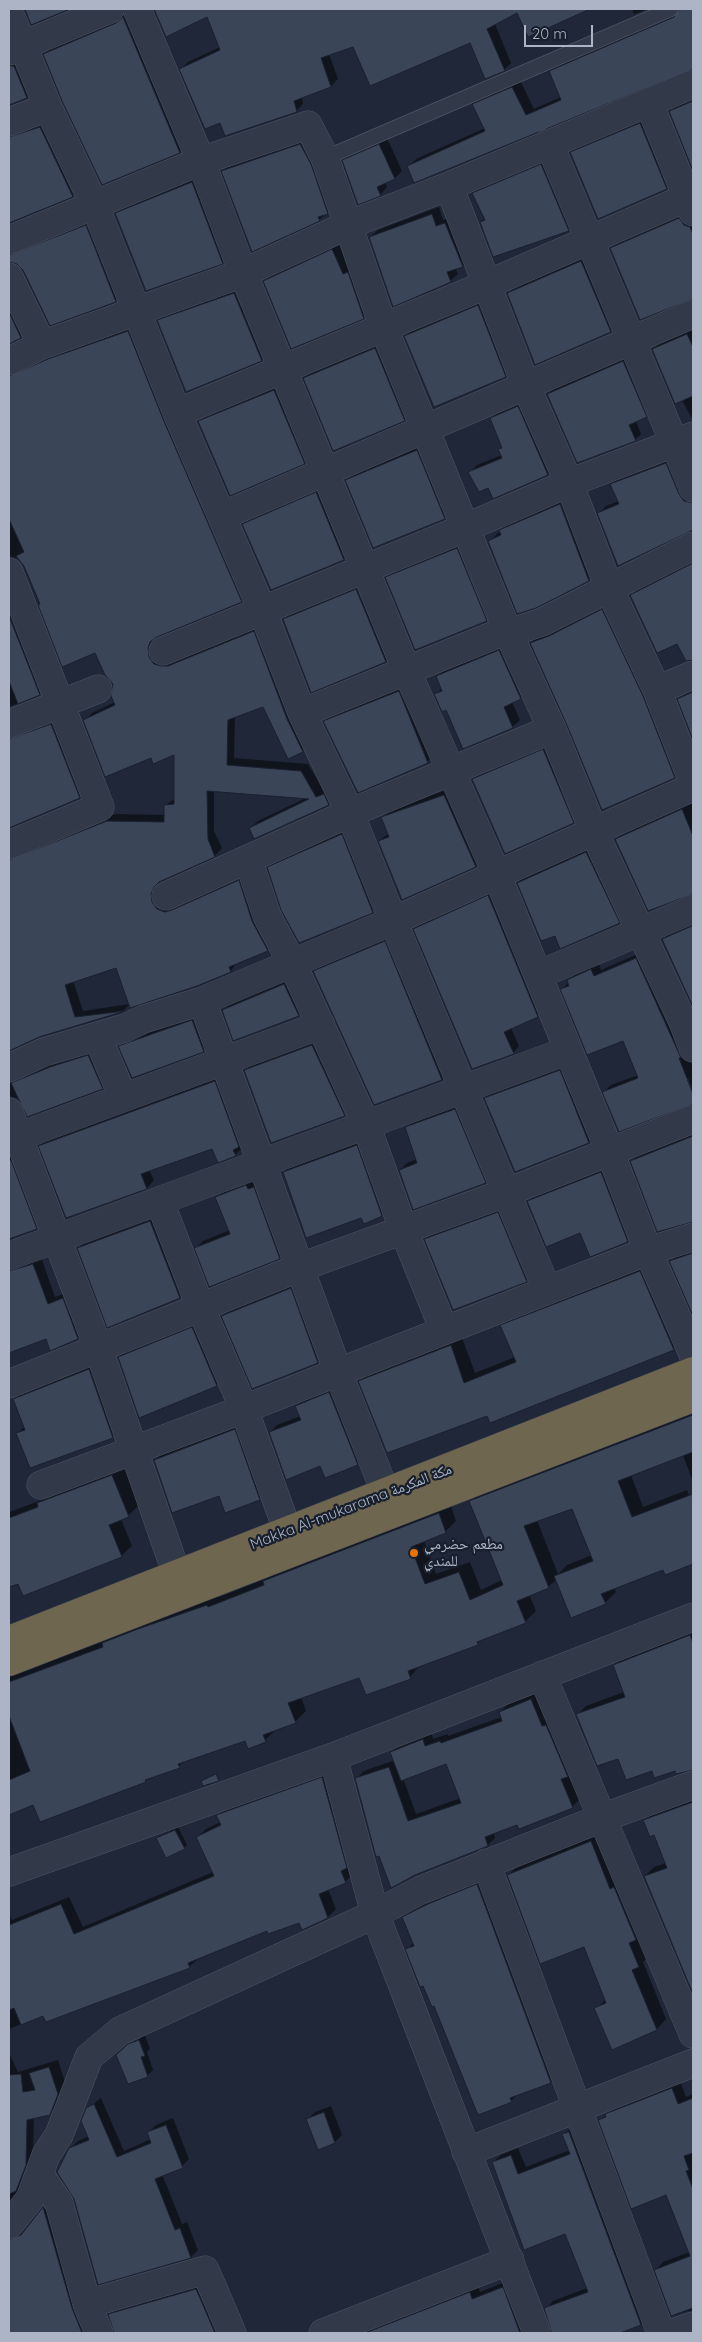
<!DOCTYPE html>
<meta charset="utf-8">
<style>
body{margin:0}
#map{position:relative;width:702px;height:2342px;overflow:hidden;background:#1f2738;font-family:Quicksand,sans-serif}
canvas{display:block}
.frame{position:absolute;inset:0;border:10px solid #adb4c5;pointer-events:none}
.scale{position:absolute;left:524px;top:25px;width:69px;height:22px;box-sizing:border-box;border:2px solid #adb4c5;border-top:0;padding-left:6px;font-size:15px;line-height:18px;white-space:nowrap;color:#adb4c5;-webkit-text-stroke:4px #181f2d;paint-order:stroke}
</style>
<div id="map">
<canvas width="702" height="2342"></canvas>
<div class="frame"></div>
<div class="scale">20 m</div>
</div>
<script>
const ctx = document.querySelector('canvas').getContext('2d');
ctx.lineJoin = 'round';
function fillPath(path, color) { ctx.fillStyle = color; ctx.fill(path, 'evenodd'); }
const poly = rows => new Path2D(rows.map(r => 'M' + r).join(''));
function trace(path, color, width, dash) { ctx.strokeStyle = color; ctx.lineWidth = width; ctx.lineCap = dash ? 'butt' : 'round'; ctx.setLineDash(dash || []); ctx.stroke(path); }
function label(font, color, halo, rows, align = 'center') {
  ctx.font = font + ' Quicksand,"Noto Naskh Arabic",sans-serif'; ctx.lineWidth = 4.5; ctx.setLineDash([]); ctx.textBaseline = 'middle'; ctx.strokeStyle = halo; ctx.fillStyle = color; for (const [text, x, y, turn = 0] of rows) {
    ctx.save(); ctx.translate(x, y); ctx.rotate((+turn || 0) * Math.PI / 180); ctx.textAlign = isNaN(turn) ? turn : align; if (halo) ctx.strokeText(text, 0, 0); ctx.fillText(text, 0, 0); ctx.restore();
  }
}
fillPath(poly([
 [155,9,587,9,529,35,518,12,495,24,511,63,504,70,470,41,353,45,329,54,338,79,331,86,302,97,303,104,296,111,220,122,181,69,188,62,220,47,208,16,166,35],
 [632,9,648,9,634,14],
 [681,9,693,9,693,67,408,167,416,159,485,128,473,105,480,97,520,80,534,109,561,97,550,72,557,64,680,11],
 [131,10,187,144,180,151,103,183,45,54,52,47],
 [9,57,14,60,34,90,27,97,9,105],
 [693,97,693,168,671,111,678,104],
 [648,117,674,181,666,188,571,153,579,145],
 [48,120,80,188,73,196,9,222,9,128],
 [308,138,335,206,319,220,223,171,230,164],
 [387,138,402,171,395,178,385,182,387,187,380,195,344,160,351,153],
 [547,159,574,224,568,230,481,222,485,218,473,194,479,188],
 [199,175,229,255,222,263,116,214,123,207],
 [439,207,443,220,452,217,470,258,463,266,455,268,458,274,450,281,370,237,378,230],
 [686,212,693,218,693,298,687,298,611,248,619,241],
 [93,219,123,293,115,301,24,269,19,263,9,261,9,251],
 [339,243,371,310,363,318,265,281,272,274],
 [589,254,618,324,610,331,508,293,516,286],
 [241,286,269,353,262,360,186,391,159,321,166,314],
 [9,290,28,329,9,343],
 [485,299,512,369,505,376,405,336,412,329],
 [135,324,248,594,241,601,156,636,156,650,261,625,310,744,303,751,288,758,263,705,235,716,234,758,308,764,324,791,331,788,336,797,328,804,250,828,258,821,306,798,214,790,214,831,222,848,215,856,159,880,157,887,246,874,274,943,267,950,237,962,231,971,196,985,117,966,73,981,83,1011,130,1004,124,1010,39,1036,9,1050,9,851,23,853,115,814,166,815,166,805,175,798,175,753,151,757,85,721,92,713,115,702,113,682,95,652,63,665,24,565,19,559,9,556,9,367],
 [693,328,693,420,653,349,661,342],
 [382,341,411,412,404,420,304,378,312,371],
 [629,356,652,410,636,421,641,434,635,440,548,394,554,388],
 [281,384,311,456,304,463,199,422,206,415],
 [525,400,555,467,548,474,493,497,489,487,470,472,477,465,502,455,499,450,502,447,492,418,499,411],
 [423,444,451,512,444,518,347,480,353,474],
 [673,457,693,494,693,529,686,531,599,514,606,506,619,501,611,485,618,477],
 [324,486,351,552,344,559,244,525,251,517],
 [567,498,595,573,589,580,536,606,489,542,507,524],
 [464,542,493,613,486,620,387,578,394,570],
 [693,561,693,659,687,660,678,642,631,596,639,588],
 [363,583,393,654,386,661,284,620,291,612],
 [9,589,46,687,39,694,9,707],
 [609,603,681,770,674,777,568,722,531,643,538,636],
 [506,644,528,691,521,698,512,702,520,720,512,727,447,708,436,695,442,688,437,676,445,669],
 [405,685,434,755,428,761,397,773,325,722,331,715],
 [693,688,693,736,679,699],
 [59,718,87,790,79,797,9,827,9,730],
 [550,744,579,816,573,822,473,780,480,773],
 [452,788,483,858,476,866,402,898,379,841,389,833,383,817,390,810],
 [693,801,693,893,687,893,616,839,623,832],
 [351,826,381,902,372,911,269,868,278,858],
 [592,847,625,916,619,922,556,934,518,883,524,877],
 [495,890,544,1009,537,1016,511,1028,519,1046,513,1053,415,929,421,923],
 [693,921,693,1004,663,940,670,932],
 [392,935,449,1072,442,1079,375,1104,315,972,322,964],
 [643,952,693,1054,693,1091,688,1078,686,1079,693,1103,604,1092,611,1085,638,1075,624,1039,562,990,576,973,599,963,601,970],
 [292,977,306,1008,299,1015,223,1010,231,1003],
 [199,1014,210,1044,203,1050,120,1047,127,1040],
 [320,1038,351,1108,344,1115,245,1070,253,1063],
 [96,1049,109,1081,102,1088,20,1099,9,1096,9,1074],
 [567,1064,596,1135,589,1142,516,1171,485,1098,493,1091],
 [222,1075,242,1148,235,1155,213,1147,149,1170,154,1180,147,1188,67,1217,40,1146,47,1139],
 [462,1102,492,1175,485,1182,400,1170,407,1163,417,1159,406,1128,414,1120],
 [693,1132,693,1217,689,1221,631,1161,639,1154],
 [364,1138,389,1208,381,1215,362,1216,284,1172,292,1165],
 [9,1146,43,1221,36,1228,9,1240],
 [608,1166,634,1234,627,1241,581,1232,528,1201,536,1194],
 [254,1179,286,1250,279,1258,196,1248,203,1241,230,1230,217,1197,224,1190],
 [505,1206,533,1273,526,1281,426,1239,433,1232],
 [159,1213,188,1289,180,1297,79,1248,87,1239],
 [693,1249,693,1313,671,1261,678,1254],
 [41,1257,55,1297,70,1292,85,1331,78,1338,46,1337,9,1352,9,1262],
 [650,1261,684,1338,673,1348,488,1414,360,1381,370,1371,461,1335,475,1373,515,1357,502,1326,512,1315],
 [300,1280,327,1353,317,1362,223,1316,232,1307],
 [200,1321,224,1377,216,1385,119,1357,127,1350],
 [99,1360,122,1427,112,1437,18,1433,25,1426,15,1399,25,1389],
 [336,1386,364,1457,357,1464,321,1464,270,1432,277,1425,301,1416,297,1406,304,1399],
 [693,1409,693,1482,683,1455,631,1475,643,1507,687,1490,693,1505,693,1563,666,1574,664,1568,614,1587,616,1592,605,1603,557,1579,548,1587,529,1594,536,1611,525,1622,483,1638,477,1644,420,1665,410,1677,360,1677,301,1697,306,1711,295,1722,276,1730,265,1740,246,1740,185,1760,179,1766,149,1777,145,1781,34,1803,9,1813,9,1676,107,1640,114,1632,218,1595,219,1597,267,1578,275,1570,450,1503,456,1521,445,1532,424,1541,436,1574,470,1562,481,1590,502,1580,470,1502,481,1491],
 [572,1507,592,1555,567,1565,558,1574,537,1520],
 [243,1421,268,1490,259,1499,219,1494,155,1460,164,1451],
 [123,1465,139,1505,128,1516,121,1519,132,1546,121,1556,9,1586,9,1512,42,1500,49,1493],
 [693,1629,693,1769,677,1773,676,1769,652,1769,619,1757,577,1715,586,1706,624,1692,614,1665,624,1656],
 [538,1692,580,1799,572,1807,494,1833,495,1838,488,1845,415,1874,356,1779,364,1771,395,1760,392,1752,400,1744,431,1732,433,1739,448,1734,448,1736,502,1717,500,1712,508,1704],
 [447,1763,461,1798,416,1814,403,1778],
 [330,1770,353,1874,345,1882,328,1889,336,1909,328,1917,267,1929,198,1959,189,1967,44,2015,9,2029,9,1914,12,1920,69,1897,83,1927,213,1872,198,1837,206,1829,221,1822,218,1815,226,1807],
 [693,1797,693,1981,690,1982,645,1876,654,1867,666,1863,654,1834,645,1820,654,1811],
 [178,1827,187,1845,184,1848,158,1838],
 [600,1832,648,1957,643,1962,666,2019,657,2029,612,2048,596,2009,606,1999,585,1946,509,1875,518,1865],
 [486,1876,560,2073,551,2082,517,2095,511,2101,435,2004,407,1950,414,1942,404,1918,413,1908],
 [145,2035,150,2049,147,2052,153,2070,147,2076,124,2049],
 [9,2053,18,2072,58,2060,66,2085,58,2105,49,2113,34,2117,33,2156,24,2182,9,2203],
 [680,2081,686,2097,693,2094,693,2310,672,2315,656,2270,663,2262,690,2252,666,2193,600,2121,614,2107],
 [101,2098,124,2151,151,2139,149,2132,156,2125,173,2118,189,2159,182,2166,162,2174,182,2224,187,2222,198,2250,191,2257,99,2283,70,2149,78,2141,89,2136,87,2109],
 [331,2106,342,2135,335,2142,308,2119,315,2112],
 [572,2127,648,2316,641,2324,616,2333,553,2333,546,2309,553,2301,587,2288,566,2232,493,2162,501,2155,518,2148,526,2167,570,2150,564,2135],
 [51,2201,94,2333,9,2333,9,2230,15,2233,23,2232],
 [510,2280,533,2333,364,2333,393,2322,398,2317,478,2286,480,2292],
 [204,2281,225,2333,115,2333,110,2315,118,2306]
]), '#0007');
const building = poly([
 [25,9,70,9,31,25,25,9],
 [154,9,590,9,528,37,517,13,487,29,505,71,485,79,470,43,370,86,353,47,321,58,331,87,294,101,297,112,225,136,220,123,205,129,179,69,220,50,207,17,166,37,154,9],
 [680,9,693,9,693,69,414,183,407,166,485,131,472,104,512,87,526,115,561,100,549,71,674,17,680,9],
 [123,17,180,153,102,185,62,101,43,54,116,23,123,17],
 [9,66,14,66,27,98,9,105,9,66],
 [693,101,693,171,669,111,693,101],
 [640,123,667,189,598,219,570,152,640,123],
 [40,127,73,197,9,223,9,137,40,127],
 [300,144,311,164,328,214,318,217,320,221,252,252,221,171,300,144],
 [379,144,395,179,377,187,381,196,358,205,342,160,379,144],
 [541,164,569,231,493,257,480,222,485,220,472,193,541,164],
 [192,182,223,264,146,291,115,213,192,182],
 [432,214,436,226,445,223,463,267,447,272,451,282,393,307,369,237,432,214],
 [679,218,684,225,690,227,693,234,693,299,640,320,610,248,679,218],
 [86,225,116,302,50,326,23,270,17,264,9,262,9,255,86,225],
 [332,249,343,274,348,272,364,319,291,349,263,281,332,249],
 [581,261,611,332,535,365,507,293,581,261],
 [234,293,262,361,186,392,157,320,234,293],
 [478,305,506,377,434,407,404,336,478,305],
 [9,312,21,338,9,344,9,312],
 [128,331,163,419,242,602,157,637,150,642,148,648,149,657,154,664,161,666,168,666,254,631,287,719,303,752,288,759,263,707,228,720,227,765,301,771,316,797,324,794,329,805,254,839,249,828,309,799,207,791,208,839,215,857,159,882,154,887,151,894,152,902,157,909,165,912,172,910,239,880,252,921,268,951,229,967,231,972,197,986,130,1008,116,968,65,985,75,1017,125,1011,39,1037,9,1051,9,860,107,821,164,822,164,805,174,804,174,755,153,764,151,758,105,777,83,720,115,705,111,696,113,684,105,675,95,653,62,667,38,605,40,604,24,566,16,556,24,552,9,519,9,376,48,359,128,331],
 [687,334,693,347,693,396,675,404,652,349,687,334],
 [375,348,405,421,333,451,303,378,375,348],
 [623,361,647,417,629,425,636,441,577,463,547,394,623,361],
 [274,390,305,464,230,496,198,421,274,390],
 [518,406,548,475,493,499,488,488,479,492,468,472,502,458,498,449,502,448,490,418,518,406],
 [417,450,445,519,373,548,345,480,417,450],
 [666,463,679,494,684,501,693,503,693,530,618,566,597,513,619,504,610,484,666,463],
 [316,492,344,560,271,590,242,524,316,492],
 [560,504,589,581,536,608,517,614,488,541,501,535,499,530,560,504],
 [457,548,487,621,415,650,385,577,457,548],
 [693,563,693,660,686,661,677,644,657,653,630,595,693,563],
 [356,589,386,662,311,693,283,619,356,589],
 [602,609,643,696,675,778,602,810,566,723,530,643,549,636,602,609],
 [9,616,40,695,18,704,9,681,9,616],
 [499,650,521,699,504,707,513,728,463,749,446,710,442,712,434,694,442,691,436,676,499,650],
 [399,691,428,763,358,793,323,721,399,691],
 [693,692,693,740,677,699,693,692],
 [51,724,80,798,9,828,9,739,51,724],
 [543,749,574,823,505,854,472,779,543,749],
 [444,795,476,867,402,900,378,841,389,837,381,817,444,795],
 [682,809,693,836,693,894,648,911,615,839,682,809],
 [342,834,373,913,299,943,281,910,267,867,342,834],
 [586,852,620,923,560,949,555,936,541,941,517,883,586,852],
 [488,895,538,1017,504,1032,514,1054,472,1069,413,929,488,895],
 [692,926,693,930,693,1007,662,939,692,926],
 [385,941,442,1080,374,1105,313,971,385,941],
 [636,958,681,1058,679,1058,693,1094,693,1104,619,1132,602,1092,638,1078,623,1041,587,1055,560,989,569,986,567,980,591,969,594,976,636,958],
 [284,984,299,1016,233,1041,222,1010,284,984],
 [192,1020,204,1052,132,1078,118,1046,192,1020],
 [312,1045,345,1116,271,1143,244,1070,312,1045],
 [88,1055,103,1089,27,1117,11,1083,50,1067,88,1055],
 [560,1070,589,1143,515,1172,484,1098,560,1070],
 [215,1081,239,1147,233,1150,236,1156,218,1163,212,1149,141,1174,147,1189,66,1218,38,1146,215,1081],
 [455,1109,486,1183,413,1210,399,1170,417,1163,405,1127,455,1109],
 [693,1136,693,1222,657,1232,630,1161,693,1136],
 [357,1145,382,1216,364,1224,361,1218,306,1238,283,1172,357,1145],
 [11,1160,37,1229,9,1239,9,1161,11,1160],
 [601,1172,628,1242,590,1257,580,1233,546,1247,527,1201,601,1172],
 [246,1185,248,1189,254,1187,280,1259,209,1287,194,1248,230,1234,215,1197,246,1185],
 [498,1212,527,1282,453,1310,424,1239,498,1212],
 [150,1221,180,1298,107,1328,77,1248,150,1221],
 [693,1253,693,1316,669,1261,693,1253],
 [33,1264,48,1304,63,1298,78,1339,50,1351,46,1339,9,1353,9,1271,33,1264],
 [640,1271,674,1350,490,1423,487,1416,387,1453,358,1381,451,1345,464,1383,516,1362,500,1325,640,1271],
 [291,1288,318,1363,252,1389,221,1316,291,1288],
 [192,1327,217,1386,139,1418,118,1357,192,1327],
 [89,1369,113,1438,30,1468,16,1433,25,1430,13,1399,89,1369],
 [329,1392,358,1465,325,1478,320,1466,286,1480,269,1432,301,1420,295,1406,329,1392],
 [693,1415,693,1452,618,1481,632,1517,693,1494,693,1564,665,1575,663,1570,601,1594,606,1604,571,1618,554,1576,593,1561,572,1509,524,1526,549,1588,517,1601,526,1623,477,1642,478,1645,408,1671,411,1679,366,1695,359,1678,288,1703,296,1723,263,1735,266,1742,248,1749,245,1741,178,1764,180,1768,145,1780,146,1782,40,1822,33,1805,9,1815,9,1780,30,1771,9,1716,9,1682,103,1647,102,1643,138,1629,207,1605,208,1607,264,1585,263,1581,439,1513,446,1533,411,1547,425,1584,459,1572,470,1600,503,1585,469,1501,693,1415],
 [235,1429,260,1500,225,1513,219,1496,172,1513,154,1460,235,1429],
 [112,1475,129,1517,109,1525,122,1557,23,1596,18,1584,9,1587,9,1518,38,1507,37,1503,112,1475],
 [690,1635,693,1643,693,1770,676,1774,675,1771,654,1778,652,1771,626,1780,618,1759,597,1766,576,1714,625,1697,613,1665,690,1635],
 [531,1699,542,1726,546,1725,568,1777,561,1779,573,1808,519,1829,517,1825,485,1837,488,1846,415,1875,391,1888,379,1856,376,1857,355,1778,389,1767,408,1821,461,1803,446,1764,401,1781,390,1752,423,1739,425,1746,440,1741,441,1743,502,1721,499,1712,531,1699],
 [216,1774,219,1781,203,1786,201,1781,216,1774],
 [322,1777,347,1868,341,1871,346,1883,319,1894,328,1918,302,1930,299,1923,268,1934,267,1931,188,1963,190,1968,46,2022,43,2016,21,2025,14,2008,9,2010,9,1925,61,1904,74,1934,214,1876,196,1837,221,1825,216,1815,322,1777],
 [693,1802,693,1994,644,1876,667,1868,654,1835,650,1837,643,1820,693,1802],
 [175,1830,185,1849,166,1858,156,1838,175,1830],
 [591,1841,610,1889,614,1887,636,1940,629,1943,639,1967,632,1970,657,2030,612,2050,594,2008,606,2003,584,1947,540,1964,507,1875,591,1841],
 [477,1884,551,2083,510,2098,512,2102,478,2115,434,2006,432,2007,423,1986,420,1987,405,1949,414,1946,402,1917,428,1904,477,1884],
 [139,2040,145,2056,141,2057,148,2077,128,2084,116,2055,128,2044,139,2040],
 [49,2067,58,2094,50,2115,27,2120,26,2165,16,2191,9,2194,9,2075,21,2074,23,2092,35,2090,29,2073,49,2067],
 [672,2088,678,2104,693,2098,693,2153,684,2156,689,2170,686,2171,693,2189,693,2308,671,2316,654,2270,690,2256,666,2195,631,2209,598,2120,606,2117,605,2114,672,2088],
 [94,2104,117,2157,151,2143,147,2132,166,2125,183,2168,155,2179,175,2230,180,2228,191,2258,98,2285,74,2199,57,2172,69,2148,89,2140,81,2121,86,2108,94,2104],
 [324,2112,335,2143,318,2150,306,2119,324,2112],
 [569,2132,641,2325,620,2333,552,2333,544,2308,588,2292,565,2234,524,2250,492,2162,511,2155,518,2174,570,2154,562,2134,569,2132],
 [43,2207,72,2308,82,2333,9,2333,9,2240,21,2235,43,2207],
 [503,2287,520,2333,365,2333,470,2292,472,2299,503,2287],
 [196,2289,215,2333,114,2333,108,2314,196,2289]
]);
fillPath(building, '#3b4558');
trace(building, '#1a212f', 1);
const lane = poly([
 [325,158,671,9]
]);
const street = poly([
 [137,9,201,161,243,273,406,669,497,875,610,1152,648,1251,693,1354],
 [9,12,48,107,95,206,177,413,263,612,302,713,350,813,393,921,547,1290],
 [9,51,110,9],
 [649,103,693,212],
 [9,122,48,107],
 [549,143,693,488],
 [449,186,526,386,569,483,609,588,657,690,693,782],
 [9,240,201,161,308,125,325,158,383,326,507,630,552,729,594,832,683,1022,693,1048],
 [9,277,42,345],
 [9,361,42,345,243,273,348,225,449,186,693,84],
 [177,413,488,284,693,195],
 [222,516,693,314],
 [9,572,100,807,9,845],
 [163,651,465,528,569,483,693,436],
 [657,690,693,675],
 [302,713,507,630,518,630,542,622,693,546],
 [9,724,98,689],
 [248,859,267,916,292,963,366,1125,404,1231,444,1330],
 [166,896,350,813,552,729],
 [538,975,693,909],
 [202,1001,338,1372,386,1494],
 [97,1036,123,1097],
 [9,1068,44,1052,125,1028,144,1019,202,1001,393,921,693,787],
 [9,1112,98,1347,177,1575],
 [9,1140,321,1025],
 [160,1202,200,1306,244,1409,288,1532],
 [9,1256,567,1051],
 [9,1384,301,1267,505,1193,693,1119],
 [41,1485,244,1409,648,1251,693,1237],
 [542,1675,693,2034],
 [333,1757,375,1914,537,2333],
 [486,1863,661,2333],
 [9,1872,333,1757,693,1617],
 [466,2152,693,2063],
 [40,2175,59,2203,87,2304,99,2333],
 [9,2225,30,2199,46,2155,59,2135,89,2057,120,2031,375,1914,421,1890,602,1818,693,1785],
 [87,2304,205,2270,232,2333],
 [323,2333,510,2260],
 [673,2333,693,2326]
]);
const highway = poly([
 [9,1640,693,1371],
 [9,1662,693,1398]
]);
trace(lane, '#4d5463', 16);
trace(street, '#4d5463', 29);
trace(highway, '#3a4150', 29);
trace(lane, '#323949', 14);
trace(street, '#323949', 28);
trace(highway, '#6f664f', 28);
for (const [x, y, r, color] of [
 [414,1553,5,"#e8710a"]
]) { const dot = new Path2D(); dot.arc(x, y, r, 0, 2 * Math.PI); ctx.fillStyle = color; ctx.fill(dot); trace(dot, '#181f2d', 2); }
label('15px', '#adb4c5', '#181f2d', [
 ["Makka Al-mukarama مكة المكرمة",351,1507,-21]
]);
label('15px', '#adb4c5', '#181f2d', [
 ["مطعم حضرمي",424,1544],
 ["للمندي",424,1561]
], 'left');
</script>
